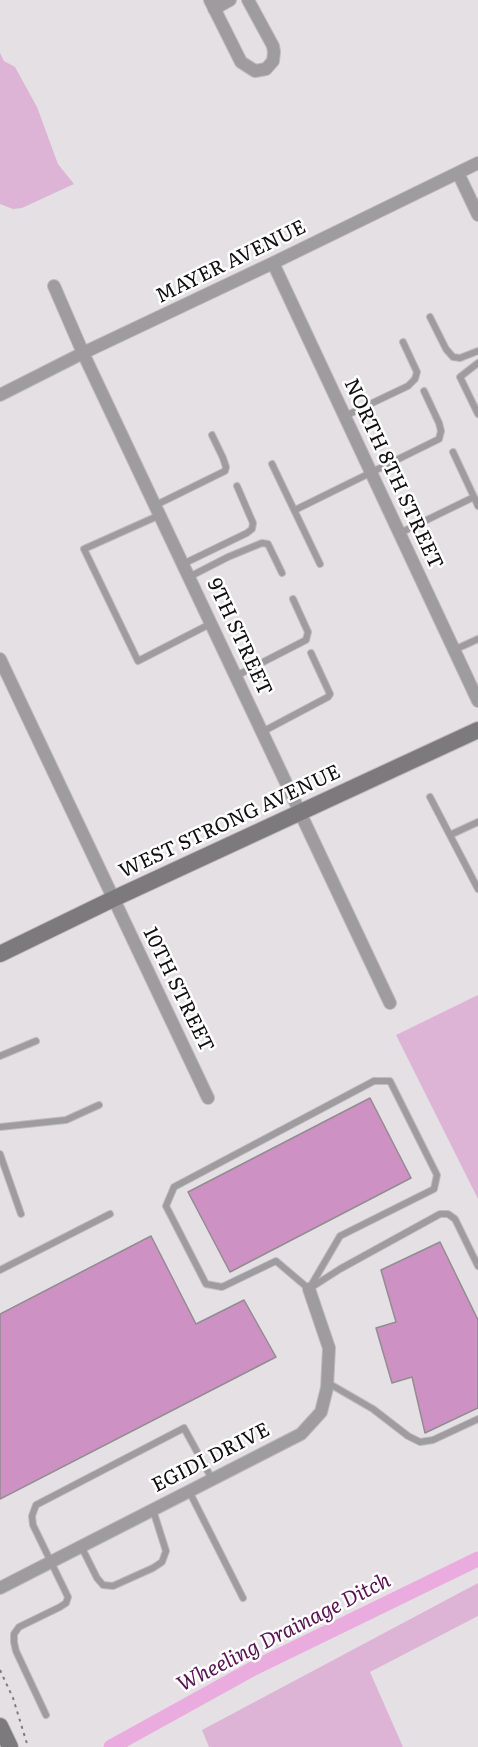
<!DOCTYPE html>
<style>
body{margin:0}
canvas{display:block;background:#e5e0e4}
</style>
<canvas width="478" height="1747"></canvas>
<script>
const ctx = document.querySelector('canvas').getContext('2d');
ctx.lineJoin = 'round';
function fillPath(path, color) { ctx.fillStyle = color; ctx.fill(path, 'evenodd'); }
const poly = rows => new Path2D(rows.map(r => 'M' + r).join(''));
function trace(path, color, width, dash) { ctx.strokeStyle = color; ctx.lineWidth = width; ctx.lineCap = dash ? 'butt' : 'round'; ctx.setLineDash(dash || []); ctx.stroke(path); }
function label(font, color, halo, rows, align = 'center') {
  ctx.font = font + ' Literata,serif'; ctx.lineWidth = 5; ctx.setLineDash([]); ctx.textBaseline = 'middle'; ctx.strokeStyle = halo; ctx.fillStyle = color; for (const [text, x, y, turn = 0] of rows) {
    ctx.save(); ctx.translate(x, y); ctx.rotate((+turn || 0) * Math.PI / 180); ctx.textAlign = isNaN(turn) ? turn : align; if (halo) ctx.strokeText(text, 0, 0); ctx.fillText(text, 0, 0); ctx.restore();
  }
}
fillPath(poly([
 [0,53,4,61,15,67,37,107,58,164,74,184,22,208,13,209,0,204],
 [478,995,478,1199,396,1035],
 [478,1583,478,1616,370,1672,403,1747,209,1747,202,1730]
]), '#deb4d6');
trace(poly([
 [111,1747,254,1668,478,1559]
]), '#eaacdf', 15);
const building = poly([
 [370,1098,411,1178,230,1272,188,1192,370,1098],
 [151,1236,196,1324,244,1300,276,1357,0,1499,0,1314,151,1236],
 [440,1242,478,1320,478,1408,425,1433,412,1377,392,1383,376,1328,396,1322,381,1270,440,1242]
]);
fillPath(building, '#cd91c3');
trace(building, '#928d91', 1.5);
const lane = poly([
 [430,317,446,349,453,357,460,358,478,351],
 [478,363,460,377,478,414],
 [345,416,408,386,415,379,417,372,403,342],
 [272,464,320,564],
 [474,497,478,506],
 [156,505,225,471,226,467,223,458,212,435],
 [295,510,439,439,441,431,439,423,424,391],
 [160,515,84,549,138,661,210,624],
 [400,533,474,497,453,452],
 [183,564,247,533,252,529,253,523,237,486],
 [189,577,228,557,262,543,268,544,282,573],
 [454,650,478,639],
 [236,676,306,640,308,632,293,599],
 [262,732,328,697,330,694,311,653],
 [430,797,478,889],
 [450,835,478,822],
 [0,1056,36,1041],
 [374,1081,390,1081,437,1175,434,1189,340,1236,309,1289,276,1261,222,1287,206,1284,166,1206,174,1187,374,1081],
 [0,1127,66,1120,99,1105],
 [0,1154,21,1214],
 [0,1270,110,1214],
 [312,1287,340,1269,440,1214,448,1214,455,1219,478,1266],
 [328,1383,373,1409,408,1436,420,1442,433,1440,478,1419],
 [189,1491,243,1598],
 [81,1546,97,1578,103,1585,113,1586,153,1568,162,1562,166,1551,153,1510],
 [46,1715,16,1651,14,1642,14,1634,19,1627,60,1607,66,1603,68,1597,33,1525,32,1516,36,1505,184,1428,212,1479]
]);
const street = poly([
 [210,0,241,62,255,71,266,69,273,61,274,52,273,46,248,0],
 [214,9,230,0],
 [458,173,478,215],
 [273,263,478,701],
 [54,286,83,353,390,1003],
 [0,395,83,353,273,263,478,163],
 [0,659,208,1098],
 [0,1588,301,1434,321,1412,327,1388,329,1348,309,1289]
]);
const secondary = poly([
 [0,954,113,899,478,730],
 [0,1726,10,1747]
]);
trace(lane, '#bfbbbe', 8);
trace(street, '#bfbbbe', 14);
trace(secondary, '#bfbbbe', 18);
trace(poly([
 [0,1670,13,1698,28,1747]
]), '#7e7b7d', 2, [3, 4.5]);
trace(lane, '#9e9c9e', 6);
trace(street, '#9e9c9e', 12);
trace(secondary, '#7d7a7d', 16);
label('20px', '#111011', '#fff', [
 ["MAYER AVENUE",231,262,-26],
 ["NORTH 8TH STREET",393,474,65],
 ["9TH STREET",239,637,65],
 ["WEST STRONG AVENUE",230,822,-25],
 ["10TH STREET",178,990,64],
 ["EGIDI DRIVE",211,1458,-27]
]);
label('italic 21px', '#5a1353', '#fff', [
 ["Wheeling Drainage Ditch",284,1633,-27]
]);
</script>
